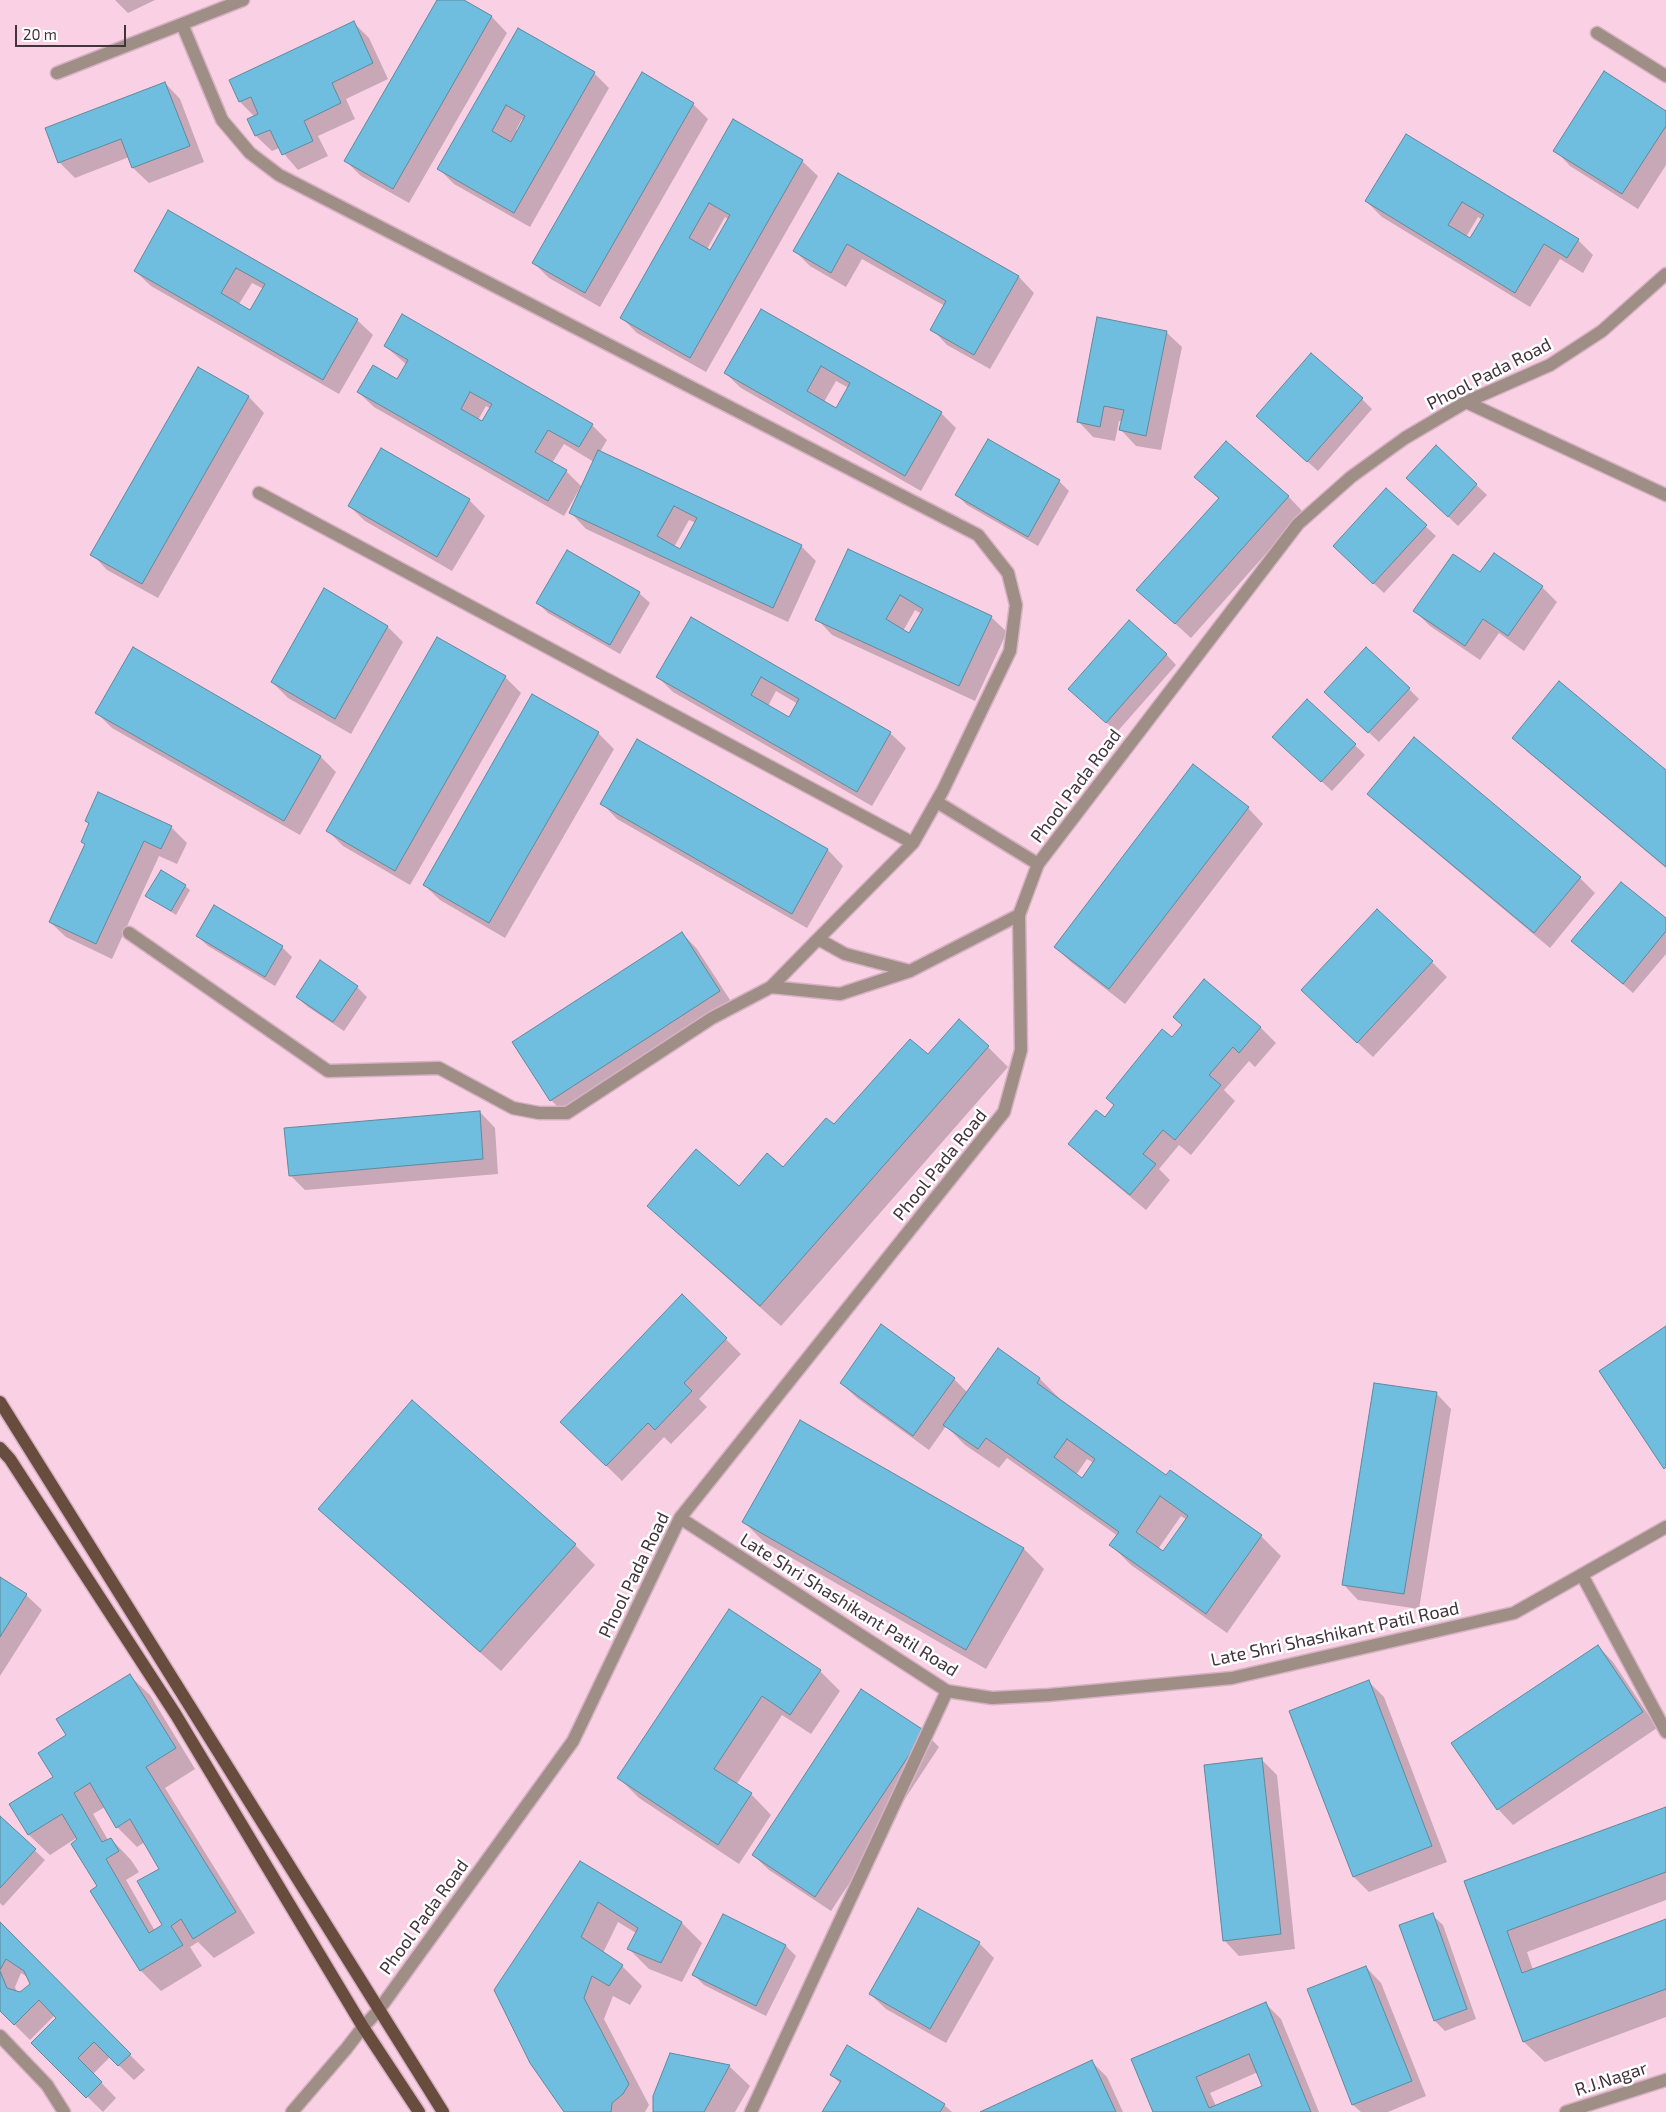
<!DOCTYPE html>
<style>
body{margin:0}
#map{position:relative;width:1666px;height:2112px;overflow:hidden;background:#fad1e4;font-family:"Exo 2",sans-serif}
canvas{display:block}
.scale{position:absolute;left:15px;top:25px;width:111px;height:22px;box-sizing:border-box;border:2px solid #43333b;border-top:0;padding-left:6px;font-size:15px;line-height:18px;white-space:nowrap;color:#43333b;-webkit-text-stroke:4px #fff;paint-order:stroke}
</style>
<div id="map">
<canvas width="1666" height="2112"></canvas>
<div class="scale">20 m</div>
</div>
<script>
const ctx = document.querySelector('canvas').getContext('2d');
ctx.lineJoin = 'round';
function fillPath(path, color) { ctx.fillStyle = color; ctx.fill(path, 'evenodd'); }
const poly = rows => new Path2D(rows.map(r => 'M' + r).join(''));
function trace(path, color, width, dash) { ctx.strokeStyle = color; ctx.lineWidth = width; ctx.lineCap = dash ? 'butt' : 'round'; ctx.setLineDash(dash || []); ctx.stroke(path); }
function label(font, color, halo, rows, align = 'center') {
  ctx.font = font + ' "Exo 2",sans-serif'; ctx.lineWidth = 5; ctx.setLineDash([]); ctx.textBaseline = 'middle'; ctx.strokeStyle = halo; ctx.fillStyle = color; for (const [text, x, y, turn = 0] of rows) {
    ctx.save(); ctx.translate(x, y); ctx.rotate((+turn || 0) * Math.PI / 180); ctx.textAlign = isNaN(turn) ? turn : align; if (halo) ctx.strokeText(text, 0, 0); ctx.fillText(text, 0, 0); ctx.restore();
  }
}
fillPath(poly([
 [115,0,155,0,128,13],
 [438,0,461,0,492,17,507,33,409,203,361,176,346,161],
 [354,23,369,38,388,79,346,99,355,119,318,136,328,156,298,170,279,148,272,151,256,136,249,120,255,117,240,102,231,81],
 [519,30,594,73,609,88,530,227,454,184,439,169],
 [522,119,524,121,518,131,516,130],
 [165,83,180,99,204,162,149,183,133,168,129,157,75,178,59,162],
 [693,104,708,119,600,307,549,278,534,263],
 [1666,112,1666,165,1638,209,1570,166,1555,150],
 [734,121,802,161,818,176,706,372,637,333,621,317],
 [725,217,729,220,711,252,707,249],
 [1406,135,1578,240,1593,255,1583,273,1560,259,1530,307,1382,217,1366,201],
 [1478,217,1483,220,1470,240,1466,237],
 [839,175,1019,277,1034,293,990,369,947,345,932,329,945,306,862,259,846,287,810,266,795,251],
 [169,212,357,320,373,335,339,394,151,286,135,271],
 [252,283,264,289,251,311,239,304],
 [761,311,941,413,956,428,921,491,741,388,725,373],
 [836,381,849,388,836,410,824,402],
 [1166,332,1182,347,1161,450,1136,446,1121,430,1123,421,1119,421,1115,441,1093,437,1078,421],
 [385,346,592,425,607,440,600,452,801,546,816,561,788,622,586,529,571,513,582,489,580,488,564,516,374,407,358,392,397,381,407,365],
 [486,406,491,409,482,423,478,420],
 [564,444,594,462,582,487,566,471,552,463],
 [689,520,696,523,680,551,674,547],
 [198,368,249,397,264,413,158,598,107,570,92,554],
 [1362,399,1372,409,1318,471,1267,426],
 [1436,447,1487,495,1458,526,1418,488],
 [382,450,469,500,485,516,452,571,365,521,349,506],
 [1196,477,1288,496,1303,512,1191,638,1138,590,1219,499],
 [1059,481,1069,491,1038,546,967,505,957,495],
 [1386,490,1436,536,1384,593,1344,556],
 [849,550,991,617,1007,632,975,701,832,635,817,619],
 [915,610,922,614,910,635,903,631],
 [1481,574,1542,587,1557,602,1524,651,1499,633,1480,660,1430,626,1415,611],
 [325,590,388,627,403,642,351,734,288,698,272,682],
 [639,593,650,603,620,654,548,613,537,602],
 [691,619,890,733,906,748,872,806,673,692,658,677],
 [776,691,798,704,790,718,768,706],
 [438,639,505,677,521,693,410,885,343,846,328,831],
 [1166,654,1176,665,1117,732,1080,699],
 [1409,689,1419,699,1379,742,1336,702],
 [97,713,321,757,336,772,300,835,112,728],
 [598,733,614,749,505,938,440,900,424,885],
 [1514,738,1666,772,1666,868,1529,753],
 [637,741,828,850,843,866,807,928,617,819,602,803],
 [1355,745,1365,755,1332,791,1284,747],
 [99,794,171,827,187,843,177,864,159,856,112,959,66,937,50,922,86,845,90,825,86,821],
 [1369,794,1580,878,1595,893,1550,948,1384,809],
 [1248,808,1263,824,1125,1004,1071,962,1055,947],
 [185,886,190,890,176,915,147,896],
 [1666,920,1666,954,1633,993,1573,941],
 [682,933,697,949,734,1006,566,1115,551,1100],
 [197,936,282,947,292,957,275,986,208,946],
 [1432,962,1447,977,1373,1057,1318,1006],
 [357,987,367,997,344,1031,308,1007,297,997],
 [1260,1027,1276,1043,1255,1067,1249,1061,1224,1090,1235,1101,1191,1155,1179,1145,1159,1169,1170,1180,1146,1210,1085,1159,1070,1144,1105,1118,1172,1039],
 [988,1047,1008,1067,781,1326,669,1226,648,1206,739,1188,783,1169,834,1126,928,1056],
 [480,1112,495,1128,498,1174,305,1190,290,1175],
 [682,1296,741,1354,699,1399,707,1407,671,1444,664,1437,622,1481,577,1437],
 [998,1349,1040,1379,1060,1399,1166,1477,1261,1536,1281,1556,1227,1633,1131,1565,1111,1545,1118,1536,1007,1458,999,1468,965,1445,946,1426,929,1450,857,1398,841,1383,954,1379,968,1393],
 [1087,1459,1094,1463,1082,1479,1076,1475],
 [1181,1516,1187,1520,1164,1553,1158,1549],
 [1436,1393,1451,1409,1419,1609,1358,1600,1343,1584],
 [801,1422,1024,1549,1044,1569,986,1669,764,1542,744,1522],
 [320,1509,575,1545,595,1565,501,1671,340,1529],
 [0,1578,26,1595,42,1610,0,1676],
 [729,1611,820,1671,840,1691,811,1734,782,1715,736,1785,751,1794,771,1815,739,1864,639,1798,619,1778],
 [1598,1646,1613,1662,1657,1728,1513,1825,1498,1809],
 [129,1675,150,1695,195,1769,165,1788,255,1933,214,1958,198,1942,190,1947,202,1966,161,1991,141,1971,92,1891,99,1887,78,1837,50,1855,29,1835,11,1805,55,1777,68,1736],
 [105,1807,117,1827,137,1847,145,1842,160,1870,164,1926,155,1931,126,1880,139,1872,131,1860,111,1839,108,1840,93,1814],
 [1369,1682,1384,1697,1447,1862,1369,1892,1354,1877,1291,1712],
 [924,1732,939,1747,831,1911,769,1870,753,1855],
 [1262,1760,1277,1775,1295,1949,1239,1956,1224,1940],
 [1666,1809,1666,1900,1527,1952,1533,1970,1666,1921,1666,2017,1545,2062,1524,2042,1466,1882],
 [0,1818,45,1860,3,1906,0,1903],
 [580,1863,682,1923,702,1943,682,1982,649,1969,629,1949,636,1933,618,1922,603,1953,622,1966,642,1986,630,2005,613,1996,604,2019,649,2105,645,2112,566,2112],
 [1432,1915,1443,1925,1476,2019,1445,2031,1435,2021],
 [0,1924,145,2070,134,2080,110,2057,93,2074,116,2098,103,2112,33,2043,58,2018,55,2015,30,2040,0,2010],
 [21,1973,29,1978,32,1984,20,1993,17,1992,15,1987],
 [979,1943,994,1958,946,2043,886,2009,870,1994],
 [786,1946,796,1956,766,2016,704,1985,694,1975],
 [1366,1967,1381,1983,1426,2096,1388,2112,1361,2112,1353,2105,1308,1990],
 [1266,2004,1281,2019,1319,2112,1154,2112],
 [1258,2072,1264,2087,1216,2106,1210,2093],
 [1091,2061,1107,2077,1123,2112,983,2112],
 [729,2066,750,2086,735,2112,655,2112],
 [831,2075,944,2105,952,2112,824,2112,841,2084]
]), '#0003');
const building = poly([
 [437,0,464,0,492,16,393,189,344,161,437,0],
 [354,21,373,63,332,83,341,103,304,121,313,141,282,155,270,130,255,136,247,119,258,114,251,97,239,102,229,80,354,21],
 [518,28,595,72,514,213,437,169,518,28],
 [506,105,525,116,511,142,492,131,506,105],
 [1604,71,1666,111,1666,126,1622,194,1553,151,1604,71],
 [642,72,694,103,585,293,532,263,642,72],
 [165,82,190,146,132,168,121,139,58,163,45,128,165,82],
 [733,119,803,160,690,358,620,318,733,119],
 [709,203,730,215,710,250,689,238,709,203],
 [1406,134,1579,239,1567,258,1544,244,1515,293,1365,201,1406,134],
 [1462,202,1484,215,1470,238,1448,225,1462,202],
 [838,173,1019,276,974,355,930,330,946,301,847,244,831,273,793,251,838,173],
 [168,210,358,319,323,380,134,271,168,210],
 [236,268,265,284,250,310,221,293,236,268],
 [761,309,942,412,905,476,724,373,761,309],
 [821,366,850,383,836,408,807,391,821,366],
 [402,314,593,424,579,447,548,430,535,452,567,470,548,501,357,392,373,365,397,379,408,360,384,346,402,314],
 [470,392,492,404,482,421,461,409,470,392],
 [1097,317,1167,331,1146,436,1119,430,1124,410,1104,406,1100,427,1077,422,1097,317],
 [1311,353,1363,398,1307,462,1256,416,1311,353],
 [198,367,249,396,142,584,90,555,198,367],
 [988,439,1060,480,1028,537,955,495,988,439],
 [1226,441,1289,496,1175,624,1136,590,1219,498,1194,477,1226,441],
 [1436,445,1477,484,1448,517,1406,478,1436,445],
 [381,448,470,499,437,557,348,506,381,448],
 [598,450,802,545,773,608,569,513,598,450],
 [674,506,697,518,680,549,657,536,674,506],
 [1386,488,1427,525,1373,584,1333,546,1386,488],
 [848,549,992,616,959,686,815,620,848,549],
 [900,595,923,609,909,633,886,619,900,595],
 [567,550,640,592,610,645,536,603,567,550],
 [1494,553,1543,586,1508,636,1483,619,1465,646,1413,611,1453,554,1480,572,1494,553],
 [324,588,388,626,335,719,271,682,324,588],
 [691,617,891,732,857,792,656,677,691,617],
 [761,677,799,699,789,717,751,695,761,677],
 [1129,620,1167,654,1106,723,1068,689,1129,620],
 [437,637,506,676,395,871,326,831,437,637],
 [133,647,321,756,284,821,95,713,133,647],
 [1366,647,1410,688,1368,733,1324,692,1366,647],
 [1559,681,1666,770,1666,867,1512,738,1559,681],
 [532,694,599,732,489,923,423,885,532,694],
 [1307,699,1356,744,1321,782,1272,737,1307,699],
 [1414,737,1581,877,1534,933,1367,794,1414,737],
 [637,739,828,849,792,914,600,804,637,739],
 [1193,764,1249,807,1109,989,1054,947,1193,764],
 [98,792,172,826,161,849,144,841,96,944,49,922,85,844,81,842,89,823,85,821,98,792],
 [161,870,186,885,171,911,145,896,161,870],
 [1621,882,1666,918,1666,931,1623,984,1571,941,1621,882],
 [214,905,283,946,265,977,196,936,214,905],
 [1377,909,1433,961,1357,1043,1301,990,1377,909],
 [682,932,720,991,550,1101,512,1042,682,932],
 [320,960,358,986,333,1022,296,997,320,960],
 [1204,979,1261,1027,1239,1053,1233,1047,1209,1075,1221,1085,1175,1140,1163,1130,1143,1154,1156,1164,1130,1195,1068,1144,1096,1110,1105,1117,1114,1105,1106,1098,1162,1029,1172,1037,1182,1025,1173,1017,1204,979],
 [959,1019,989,1046,760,1306,647,1206,696,1149,739,1186,767,1153,783,1167,826,1118,834,1124,910,1039,928,1054,959,1019],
 [480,1111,483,1159,289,1176,284,1128,480,1111],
 [682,1294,727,1338,684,1383,692,1391,655,1430,648,1423,606,1466,560,1422,682,1294],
 [881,1324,955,1378,913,1436,840,1383,881,1324],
 [1666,1326,1666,1467,1664,1469,1599,1371,1666,1326],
 [998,1348,1040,1378,1037,1383,1166,1475,1170,1470,1262,1535,1206,1614,1109,1545,1119,1532,986,1438,978,1449,943,1425,998,1348],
 [1067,1439,1095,1459,1082,1478,1054,1457,1067,1439],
 [1160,1496,1188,1516,1163,1551,1136,1532,1160,1496],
 [1374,1383,1437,1392,1404,1594,1342,1585,1374,1383],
 [412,1400,576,1544,480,1652,318,1509,412,1400],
 [800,1420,1024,1548,966,1650,742,1522,800,1420],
 [0,1577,27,1594,0,1637,0,1577],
 [729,1609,821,1670,790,1715,762,1696,714,1769,752,1793,718,1845,617,1778,729,1609],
 [1598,1645,1643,1712,1497,1810,1451,1743,1598,1645],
 [130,1674,176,1748,146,1767,236,1912,193,1939,181,1919,171,1926,183,1945,140,1971,90,1891,97,1886,71,1844,77,1839,62,1814,28,1835,9,1804,53,1777,38,1753,66,1735,56,1719,130,1674],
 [90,1783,116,1828,130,1819,159,1869,137,1881,162,1925,149,1933,106,1859,119,1851,111,1838,102,1842,74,1793,90,1783],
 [1369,1680,1432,1846,1353,1877,1289,1711,1369,1680],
 [861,1689,925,1731,815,1897,752,1855,861,1689],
 [1262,1758,1281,1934,1223,1941,1204,1765,1262,1758],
 [1666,1807,1666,1872,1507,1931,1522,1973,1666,1919,1666,1989,1523,2042,1464,1881,1666,1807],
 [0,1816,36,1849,0,1888,0,1816],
 [580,1861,682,1922,661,1963,627,1949,638,1928,598,1902,581,1937,623,1965,609,1986,592,1976,584,1998,629,2084,623,2094,612,2103,611,2112,564,2112,530,2063,494,1990,580,1861],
 [918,1908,980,1942,930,2029,869,1994,918,1908],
 [1433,1913,1467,2009,1434,2021,1399,1925,1433,1913],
 [723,1914,786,1945,756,2006,692,1975,723,1914],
 [0,1922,131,2054,118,2066,94,2042,78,2058,102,2082,86,2098,31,2043,56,2018,39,2000,14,2025,0,2011,0,1971,7,1988,20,1992,30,1984,24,1971,6,1959,0,1970,0,1922],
 [1366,1966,1412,2081,1352,2105,1307,1989,1366,1966],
 [1266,2002,1311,2112,1153,2112,1131,2059,1266,2002],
 [1249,2054,1262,2086,1209,2108,1196,2077,1249,2054],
 [847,2045,945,2104,940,2112,822,2112,841,2081,830,2075,847,2045],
 [670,2053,730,2065,704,2112,653,2112,653,2096,670,2053],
 [1092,2060,1116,2112,980,2112,1092,2060]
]);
fillPath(building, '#6fbddf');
trace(building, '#61889b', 1);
const minor = poly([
 [243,0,182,24,222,120,250,153,279,175,978,535,1008,573,1016,605,1010,651,943,790,913,843,818,939,845,954,910,971],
 [1597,33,1666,76],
 [57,73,182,24],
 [1466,402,1666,495],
 [259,493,913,843],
 [937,802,1038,864],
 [129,933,328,1071,439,1068,513,1108,539,1113,567,1113,712,1018,771,987,840,994,910,971,1019,915],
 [771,987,818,939],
 [680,1518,947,1691,992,1698,1049,1695,1232,1678,1514,1613,1666,1527],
 [1582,1575,1666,1732],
 [0,2036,47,2085,64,2112],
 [292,2112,346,2049,363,2027,378,2011,573,1741,680,1518,1004,1112,1021,1050,1019,915,1038,864,1298,524,1351,477,1405,438,1466,402,1550,365,1602,331,1666,274],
 [751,2112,947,1691],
 [1566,2112,1666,2080]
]);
const major = poly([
 [0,1402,443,2112],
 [0,1448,10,1459,176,1715,363,2027,419,2112]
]);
trace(minor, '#d5b1c2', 15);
trace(major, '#d5b1c2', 15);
trace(minor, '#9e8e85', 12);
trace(major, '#684c3e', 12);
label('18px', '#43333b', '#fff', [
 ["Phool Pada Road",1489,374,-27],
 ["Phool Pada Road",1076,786,-53],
 ["Phool Pada Road",940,1165,-51],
 ["Phool Pada Road",634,1575,-64],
 ["Late Shri Shashikant Patil Road",849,1605,32],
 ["Late Shri Shashikant Patil Road",1335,1634,-12],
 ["Phool Pada Road",424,1917,-54],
 ["R.J.Nagar",1611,2079,-18]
]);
</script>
